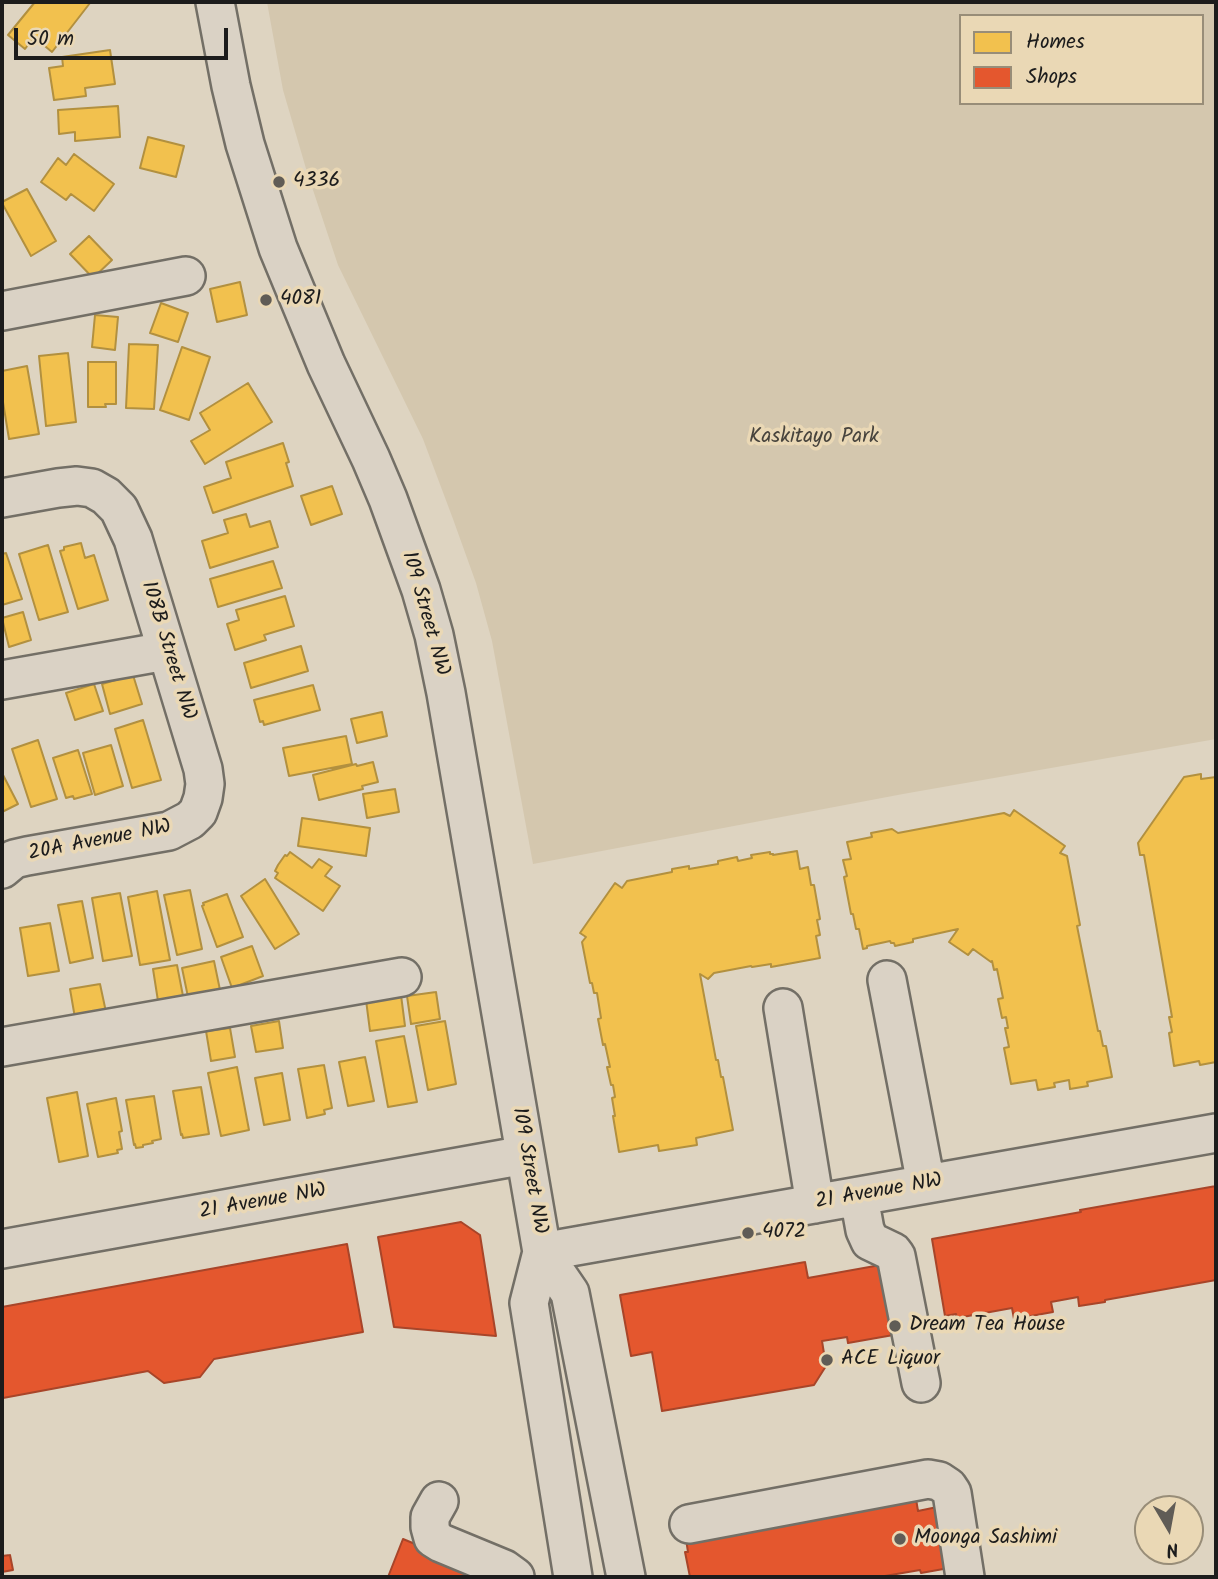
<!DOCTYPE html>
<style>
body{margin:0}
#map{position:relative;width:1218px;height:1579px;overflow:hidden;background:#ded4c1;font-family:Kalam,sans-serif}
canvas{display:block}
.frame{position:absolute;inset:0;border:4px solid #1c1c1c;pointer-events:none}
.legend{position:absolute;left:959px;top:14px;width:245px;height:91px;box-sizing:border-box;background:#ead8b5;border:2px solid #988d78;margin:0;padding:9px 12px;list-style:none;font-size:21px;color:#1c1c1c}
.legend li{display:flex;align-items:center;gap:14px;height:35px}
.legend b{width:35px;border:2px solid #988d78}
.north{position:absolute;left:1134px;top:1495px;width:70px;height:70px;box-sizing:border-box;background:#ead8b5;border:2px solid #988d78;border-radius:50%;rotate:170deg;font-size:19px;font-weight:700;line-height:28px;text-align:center;color:#1c1c1c}
.north::after{content:'';display:block;margin:auto;width:24px;height:32px;background:#605c56;clip-path:polygon(50% 0,100% 100%,50% 72%,0 100%)}
.scale{position:absolute;left:14px;top:28px;width:214px;height:32px;box-sizing:border-box;border:4px solid #1c1c1c;border-top:0;padding-left:9px;font-size:21px;line-height:24px;white-space:nowrap;color:#1c1c1c;-webkit-text-stroke:5px #ead8b5;paint-order:stroke}
</style>
<div id="map">
<canvas width="1218" height="1579"></canvas>
<div class="frame"></div>
<ul class="legend">
<li><b style="height:19px;background:#f2c14e"></b>Homes</li>
<li><b style="height:19px;background:#e4572e"></b>Shops</li>
</ul>
<div class="north">N</div>
<div class="scale">50 m</div>
</div>
<script>
const ctx = document.querySelector('canvas').getContext('2d');
ctx.lineJoin = 'round';
function fillPath(path, color) { ctx.fillStyle = color; ctx.fill(path, 'evenodd'); }
const poly = rows => new Path2D(rows.map(r => 'M' + r).join(''));
function trace(path, color, width, dash) { ctx.strokeStyle = color; ctx.lineWidth = width; ctx.lineCap = dash ? 'butt' : 'round'; ctx.setLineDash(dash || []); ctx.stroke(path); }
function label(font, color, halo, rows, align = 'center') {
  ctx.font = font + ' Kalam,sans-serif'; ctx.lineWidth = 7; ctx.setLineDash([]); ctx.textBaseline = 'middle'; ctx.strokeStyle = halo; ctx.fillStyle = color; for (const [text, x, y, turn = 0] of rows) {
    ctx.save(); ctx.translate(x, y); ctx.rotate((+turn || 0) * Math.PI / 180); ctx.textAlign = isNaN(turn) ? turn : align; if (halo) ctx.strokeText(text, 0, 0); ctx.fillText(text, 0, 0); ctx.restore();
  }
}
fillPath(poly([
 [267,2,1216,2,1216,739,903,794,533,864,492,641,476,583,453,519,423,439,338,265,307,172,283,90],
 [961,16,1202,16,1202,103,961,103]
]), '#d4c7ae');
const homes = poly([
 [35,2,89,2,90,3,52,52,34,37,25,49,8,35,35,2],
 [110,50,115,84,85,88,86,96,54,100,49,68,63,66,62,57,110,50],
 [118,106,120,137,75,141,75,132,59,134,58,110,118,106],
 [148,137,184,146,176,177,140,168,148,137],
 [74,154,114,184,94,211,71,194,66,200,41,182,58,158,66,165,74,154],
 [27,189,56,241,31,256,2,203,2,202,27,189],
 [89,236,112,260,93,278,70,254,89,236],
 [240,282,247,315,217,322,210,289,240,282],
 [161,303,188,313,178,342,150,333,161,303],
 [95,315,118,317,115,350,92,347,95,315],
 [129,344,158,345,154,409,126,408,129,344],
 [182,347,210,357,189,420,160,410,182,347],
 [68,353,76,422,46,426,39,356,68,353],
 [88,362,116,362,116,404,105,404,106,407,88,407,88,362],
 [27,366,39,434,9,439,2,396,2,371,27,366],
 [248,383,272,422,205,464,191,441,210,430,200,413,248,383],
 [283,443,289,462,286,463,293,486,213,513,204,487,231,478,226,462,283,443],
 [332,486,342,514,311,525,301,496,332,486],
 [246,514,250,527,270,521,278,547,210,568,202,541,228,533,224,520,246,514],
 [81,543,85,558,94,555,108,600,78,609,60,551,64,550,64,547,81,543],
 [48,545,68,612,39,620,19,554,48,545],
 [6,553,22,599,2,605,2,554,6,553],
 [273,561,282,588,218,607,210,579,273,561],
 [285,596,294,626,264,635,266,640,235,650,227,624,239,620,236,610,285,596],
 [23,612,31,640,9,647,2,618,23,612],
 [301,646,308,671,251,688,244,663,301,646],
 [133,675,142,704,110,714,102,684,133,675],
 [94,684,103,711,75,720,66,693,94,684],
 [313,685,320,710,264,725,263,721,260,722,254,700,313,685],
 [382,712,387,736,357,743,351,719,382,712],
 [143,720,161,780,132,788,115,729,143,720],
 [346,736,352,764,289,776,283,748,346,736],
 [38,740,57,799,31,807,12,749,38,740],
 [111,745,123,786,95,795,83,753,111,745],
 [78,750,92,794,74,799,73,796,66,798,53,758,78,750],
 [373,762,378,782,362,786,363,789,319,800,313,775,356,764,357,766,373,762],
 [2,773,18,804,2,812,2,773],
 [1201,774,1201,779,1216,777,1216,1066,1216,1062,1200,1065,1199,1061,1174,1066,1169,1033,1172,1032,1169,1017,1172,1017,1144,855,1140,855,1138,843,1184,777,1201,774],
 [395,789,399,812,367,818,363,794,395,789],
 [1014,810,1065,846,1060,853,1067,856,1080,925,1077,926,1098,1031,1100,1031,1103,1046,1106,1046,1112,1077,1087,1082,1088,1086,1070,1089,1069,1080,1054,1083,1055,1087,1038,1090,1036,1080,1011,1084,1004,1048,1009,1047,1005,1028,1008,1028,1006,1017,1002,1018,998,999,1003,998,997,969,994,970,992,961,991,962,973,949,968,955,949,942,958,929,913,939,913,942,895,946,894,943,891,943,890,941,867,946,867,948,863,949,859,929,856,929,853,914,851,914,844,877,847,876,843,860,851,859,847,842,872,837,871,833,892,829,898,833,1004,813,1010,816,1014,810],
 [302,818,370,828,366,856,298,846,302,818],
 [797,851,800,869,808,867,811,885,814,885,820,919,817,920,820,935,816,936,820,958,771,967,771,964,752,967,751,966,714,973,708,979,700,974,716,1060,718,1060,721,1077,723,1077,733,1130,696,1138,697,1145,659,1151,658,1145,619,1152,613,1116,615,1116,612,1098,615,1097,613,1085,611,1085,607,1067,610,1067,605,1044,603,1045,598,1019,601,1018,597,993,594,993,592,983,590,983,582,942,586,937,580,933,615,883,622,888,627,881,672,872,672,869,689,866,689,869,718,864,718,861,737,857,738,861,752,858,751,855,770,852,770,854,773,854,773,855,797,851],
 [290,852,312,868,319,859,332,867,325,876,340,886,323,911,275,878,278,873,275,871,278,865,285,855,287,856,290,852],
 [265,879,299,934,275,949,241,896,265,879],
 [190,890,202,949,177,955,164,895,190,890],
 [157,891,170,960,140,965,128,897,157,891],
 [120,893,132,956,103,961,92,898,120,893],
 [227,894,243,937,217,947,202,906,204,905,203,903,227,894],
 [82,901,93,958,70,963,58,905,82,901],
 [50,923,59,971,28,976,20,928,50,923],
 [252,946,263,976,232,988,221,957,252,946],
 [214,961,220,990,188,997,182,968,214,961],
 [177,965,183,996,158,1001,153,969,177,965],
 [100,984,106,1012,75,1018,70,989,100,984],
 [436,992,440,1019,411,1024,407,996,436,992],
 [401,995,405,1026,370,1031,366,1000,401,995],
 [279,1021,283,1048,256,1052,251,1026,279,1021],
 [445,1021,456,1084,428,1090,416,1026,445,1021],
 [230,1028,235,1057,211,1061,206,1031,230,1028],
 [404,1036,417,1102,388,1107,376,1041,404,1036],
 [365,1057,374,1101,348,1106,339,1062,365,1057],
 [324,1065,332,1108,324,1110,325,1114,307,1118,298,1069,324,1065],
 [237,1067,249,1130,221,1136,208,1073,237,1067],
 [282,1073,290,1120,264,1125,255,1078,282,1073],
 [201,1087,209,1134,183,1138,182,1134,181,1135,173,1091,201,1087],
 [77,1092,88,1156,59,1162,47,1098,77,1092],
 [154,1096,161,1139,152,1141,153,1143,143,1145,143,1147,136,1148,135,1144,134,1145,126,1100,154,1096],
 [116,1098,122,1131,119,1132,122,1149,117,1150,118,1153,98,1157,87,1104,116,1098]
]);
fillPath(homes, '#f2c14e');
trace(homes, '#b2903f', 2);
const shops = poly([
 [1215,1185,1216,1185,1216,1280,1105,1300,1105,1302,1079,1306,1078,1297,1051,1302,1053,1312,1014,1319,1012,1308,957,1318,956,1314,945,1316,932,1239,1081,1212,1080,1210,1216,1186,1215,1185],
 [461,1222,480,1235,496,1336,394,1327,378,1237,461,1222],
 [347,1244,363,1332,214,1359,200,1377,164,1383,148,1371,3,1398,2,1307,347,1244],
 [805,1262,808,1278,886,1264,899,1334,848,1343,847,1337,822,1341,826,1366,814,1385,662,1411,652,1352,631,1356,620,1295,805,1262],
 [915,1493,918,1511,942,1506,949,1568,921,1573,920,1570,879,1577,690,1577,685,1552,688,1552,685,1533,915,1493],
 [403,1539,444,1556,509,1577,388,1577,403,1539],
 [10,1555,13,1570,2,1572,2,1556,10,1555]
]);
fillPath(shops, '#e4572e');
trace(shops, '#a84529', 2);
const minor = poly([
 [215,2,231,86,245,144,278,248,326,364,371,459,388,499,421,590,434,635,446,693,542,1252,529,1303,573,1577],
 [2,311,186,276],
 [2,498,58,488,77,486,92,488,106,496,119,509,133,539,203,769,205,784,203,798,198,812,190,820,169,831,27,856,14,859,2,869],
 [2,680,166,651],
 [887,980,926,1184],
 [783,1008,815,1204],
 [2,1047,402,977],
 [859,1197,865,1230,870,1241,893,1252,896,1256,921,1383],
 [2,1249,525,1155],
 [542,1252,1216,1133],
 [542,1252,570,1293,626,1577],
 [439,1501,430,1517,430,1527,433,1538,441,1543,504,1569,515,1577],
 [689,1524,928,1479,939,1481,948,1487,952,1493,965,1577]
]);
trace(minor, '#736f66', 42);
trace(minor, '#dad2c5', 37);
for (const [x, y, r, color] of [
 [279,182,7,"#605c56"],
 [266,300,7,"#605c56"],
 [748,1233,7,"#605c56"],
 [895,1326,7,"#605c56"],
 [827,1360,7,"#605c56"],
 [900,1539,7,"#605c56"]
]) { const dot = new Path2D(); dot.arc(x, y, r, 0, 2 * Math.PI); ctx.fillStyle = color; ctx.fill(dot); trace(dot, '#ead8b5', 2.5); }
label('21px', '#1c1c1c', '#ead8b5', [
 ["4336",293,182],
 ["4081",280,300],
 ["4072",762,1233],
 ["Dream Tea House",909,1326],
 ["ACE Liquor",841,1360],
 ["Moonga Sashimi",914,1539]
], 'left');
label('21px', '#48443d', '#ead8b5', [
 ["Kaskitayo Park",814,438]
]);
label('21px', '#1c1c1c', '#ead8b5', [
 ["109 Street NW",424,614,74],
 ["108B Street NW",167,651,73],
 ["20A Avenue NW",100,842,-11],
 ["109 Street NW",528,1171,80],
 ["21 Avenue NW",879,1193,-10],
 ["21 Avenue NW",263,1203,-10]
]);
</script>
